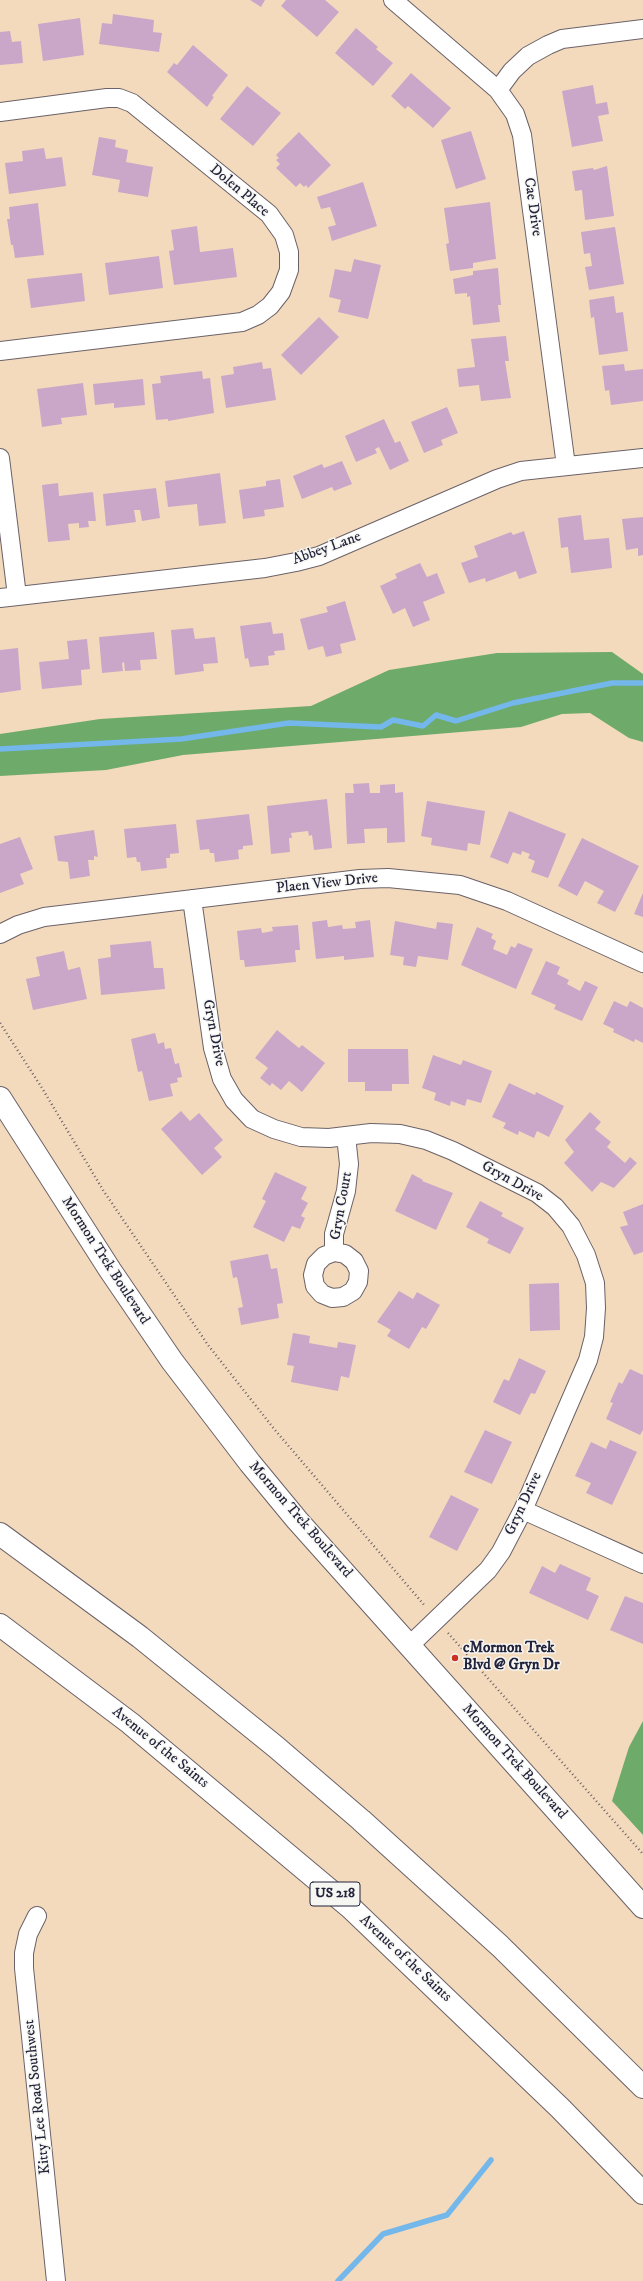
<!DOCTYPE html>
<style>
body{margin:0}
canvas{display:block;background:#f3dabc}
</style>
<canvas width="643" height="2281"></canvas>
<script>
const ctx = document.querySelector('canvas').getContext('2d');
ctx.lineJoin = 'round';
function fillPath(path, color) { ctx.fillStyle = color; ctx.fill(path, 'evenodd'); }
const poly = rows => new Path2D(rows.map(r => 'M' + r).join(''));
function trace(path, color, width, dash) { ctx.strokeStyle = color; ctx.lineWidth = width; ctx.lineCap = dash ? 'butt' : 'round'; ctx.setLineDash(dash || []); ctx.stroke(path); }
function label(font, color, halo, rows, align = 'center') {
  ctx.font = font + ' "IM FELL DW Pica",serif'; ctx.lineWidth = 3; ctx.setLineDash([]); ctx.textBaseline = 'middle'; ctx.strokeStyle = halo; ctx.fillStyle = color; for (const [text, x, y, turn = 0] of rows) {
    ctx.save(); ctx.translate(x, y); ctx.rotate((+turn || 0) * Math.PI / 180); ctx.textAlign = isNaN(turn) ? turn : align; if (halo) ctx.strokeText(text, 0, 0); ctx.fillText(text, 0, 0); ctx.restore();
  }
}
fillPath(poly([
 [612,652,643,674,643,742,629,738,590,713,562,714,521,727,183,755,106,770,0,776,0,734,100,719,311,706,389,670,497,653],
 [643,1721,643,1835,612,1801,629,1747]
]), '#6eaa69');
trace(poly([
 [0,749,181,739,289,723,381,727,393,720,423,726,436,715,456,721,513,703,612,683,643,683],
 [338,2281,383,2234,447,2215,491,2160]
]), '#74b7ea', 5.5);
fillPath(poly([
 [250,0,265,0,261,7],
 [286,0,325,0,339,12,317,37,281,6],
 [113,14,154,20,153,32,162,33,159,52,99,44,102,23,112,24],
 [80,18,84,55,43,61,38,24],
 [356,28,378,47,376,49,393,63,373,86,335,53],
 [10,31,12,42,21,41,23,63,0,65,0,32],
 [193,45,228,75,212,96,214,97,207,107,167,72,174,63,177,65],
 [411,73,451,108,433,128,408,106,405,109,391,96],
 [593,85,596,104,607,102,609,114,598,116,603,141,572,147,562,91],
 [247,86,281,113,253,146,220,119],
 [471,131,486,179,456,189,441,140],
 [299,132,331,165,308,188,306,185,304,187,300,183,296,187,276,168,280,164,276,160,279,158,276,155],
 [99,137,116,140,115,147,128,150,126,162,153,167,148,197,118,192,120,180,92,175],
 [44,148,46,159,62,157,66,186,9,194,5,163,23,161,22,151],
 [607,166,614,216,585,220,582,190,575,191,572,171,593,168,594,170],
 [363,182,377,226,332,241,328,227,336,225,330,207,321,209,317,197],
 [490,202,496,259,473,263,473,268,450,271,446,244,449,243,444,208],
 [38,203,44,255,15,258,13,245,11,245,7,219,10,219,9,207],
 [197,226,200,252,233,248,237,277,174,285,169,251,174,250,171,230],
 [615,227,624,284,589,290,585,267,592,266,590,253,584,254,581,232],
 [159,256,163,288,109,295,105,263],
 [354,259,381,265,368,319,338,312,341,300,329,297,335,269,351,272],
 [498,268,501,305,498,305,500,322,473,325,470,296,467,297,467,293,455,294,453,279,473,275,473,271],
 [82,273,85,301,31,308,27,279],
 [614,296,616,313,623,312,628,351,599,355,594,317,591,318,589,300],
 [319,317,339,337,301,375,281,355],
 [506,336,509,361,505,361,511,398,481,401,479,385,459,387,457,369,475,367,471,339],
 [262,362,263,369,271,368,276,400,226,408,221,376,234,374,233,367],
 [624,364,625,371,643,369,643,401,611,405,609,390,605,391,602,366],
 [202,371,203,379,210,378,214,413,168,421,168,419,156,420,152,384,161,383,160,376],
 [143,379,145,405,114,408,114,403,95,405,93,384],
 [83,383,87,415,61,418,62,424,42,427,37,389],
 [447,407,458,433,441,440,443,445,424,453,411,422],
 [384,419,395,443,400,441,409,461,390,470,379,447,375,449,377,453,356,462,345,436],
 [342,461,352,484,334,491,332,487,302,499,293,476,322,464,324,468],
 [220,473,226,523,199,526,197,504,168,507,165,481],
 [280,479,284,507,264,510,265,516,243,519,239,490,266,486,266,481],
 [58,483,59,496,93,492,96,521,88,521,89,527,79,528,79,523,68,524,70,540,48,542,42,485],
 [156,488,160,518,142,521,140,510,134,510,136,522,106,526,103,494],
 [581,515,584,540,609,538,612,568,571,573,568,547,561,548,558,518],
 [643,517,643,555,638,556,638,548,626,550,622,519],
 [524,531,537,573,519,579,516,571,486,582,485,578,469,583,461,563,478,557,474,546,511,532,513,535],
 [420,563,427,577,437,573,445,593,423,602,430,620,413,627,405,608,393,614,380,586,397,578,395,574],
 [345,601,356,640,340,644,342,653,326,657,323,646,308,650,300,619,328,612,326,607],
 [271,622,273,634,283,633,285,650,274,651,275,655,268,656,269,665,250,667,248,658,245,659,240,626],
 [193,628,195,639,215,637,218,663,203,664,204,671,175,675,171,630],
 [154,632,157,659,140,660,141,670,125,671,124,662,122,663,123,671,102,673,99,637],
 [87,639,90,669,81,670,82,685,42,689,39,662,69,659,67,641],
 [18,648,21,690,0,693,0,650],
 [369,783,370,793,380,793,380,785,395,784,395,793,403,792,405,842,387,843,387,828,364,829,365,843,347,844,345,793,354,793,353,784],
 [327,799,332,848,314,850,312,835,309,836,308,831,291,833,292,838,289,838,290,852,271,854,267,806],
 [427,801,485,811,480,845,468,843,467,851,431,845,432,838,421,836],
 [509,811,566,834,548,878,531,872,535,861,528,858,530,854,522,851,521,855,513,852,508,864,490,857],
 [249,814,253,845,243,846,243,849,238,850,239,859,215,862,214,853,210,853,209,849,200,850,196,820],
 [176,824,179,853,170,854,170,858,166,858,167,868,141,871,140,862,137,862,136,857,127,858,124,829],
 [94,830,98,857,94,856,94,860,88,860,90,876,70,879,68,862,58,861,54,836],
 [20,837,33,869,20,874,24,884,0,893,0,844],
 [582,838,639,866,615,912,597,903,604,891,585,881,577,896,558,886],
 [643,893,643,917,634,914],
 [327,920,328,927,342,925,343,929,356,928,355,922,370,920,374,957,344,960,344,956,316,959,312,922],
 [395,921,436,929,437,922,453,924,448,960,418,956,416,967,403,965,404,957,390,955],
 [298,925,300,950,295,950,296,962,245,967,244,960,240,960,237,931,261,928,262,933,273,931,272,927],
 [477,927,493,934,491,938,496,941,493,949,507,955,511,946,515,948,518,943,533,949,516,989,461,965],
 [151,941,154,968,163,968,165,989,101,995,98,959,111,957,110,945],
 [64,951,68,970,80,967,87,999,33,1010,26,979,40,976,36,957],
 [546,961,560,967,557,974,569,980,567,984,580,991,585,981,598,987,582,1021,554,1009,556,1005,531,994],
 [614,1001,627,1007,630,1001,643,1008,643,1043,635,1039,634,1042,613,1032,614,1029,603,1024],
 [277,1030,299,1048,302,1045,325,1063,302,1092,289,1081,281,1090,272,1083,270,1086,260,1078,268,1068,255,1058],
 [155,1033,158,1044,164,1042,165,1049,171,1048,175,1064,179,1063,182,1077,177,1078,178,1082,170,1084,173,1096,149,1101,142,1071,138,1072,131,1039],
 [348,1049,408,1049,409,1084,392,1084,392,1091,365,1091,365,1082,348,1082],
 [433,1055,461,1065,463,1060,492,1071,481,1103,467,1099,465,1106,451,1101,450,1106,434,1100,436,1093,422,1088],
 [509,1083,535,1095,536,1092,564,1106,549,1137,537,1131,534,1138,519,1131,518,1135,503,1128,506,1123,492,1117],
 [181,1111,190,1121,199,1113,223,1140,214,1148,222,1157,202,1175,161,1129],
 [590,1112,601,1122,595,1129,611,1142,607,1147,625,1163,630,1157,637,1163,614,1188,601,1182,592,1192,564,1163,574,1152,565,1140],
 [275,1172,307,1187,301,1199,308,1203,301,1216,305,1218,300,1229,292,1226,284,1242,253,1227,266,1201,262,1199],
 [412,1174,423,1180,422,1181,453,1193,436,1230,395,1211],
 [480,1201,503,1213,501,1216,524,1228,510,1254,487,1243,489,1239,466,1227],
 [643,1204,643,1252,634,1255,620,1227,628,1225,623,1212],
 [268,1254,271,1269,277,1268,283,1303,277,1304,279,1318,241,1325,238,1308,243,1307,237,1277,233,1278,230,1261],
 [559,1283,560,1330,530,1331,529,1284],
 [399,1291,413,1299,417,1292,440,1305,426,1329,422,1327,409,1349,387,1336,391,1330,377,1322],
 [293,1333,310,1336,309,1343,337,1348,338,1342,356,1345,349,1378,341,1376,338,1391,291,1382,294,1366,287,1365],
 [519,1358,546,1371,535,1394,531,1393,520,1415,493,1402,504,1379,509,1381],
 [630,1369,643,1375,643,1430,640,1435,606,1419,613,1403,610,1402,619,1382,622,1384],
 [485,1430,512,1442,492,1484,464,1472],
 [610,1440,637,1452,612,1505,586,1493,591,1483,575,1476,591,1442,606,1449],
 [451,1495,479,1509,457,1551,429,1537],
 [560,1564,591,1578,586,1590,599,1596,588,1620,529,1593,542,1566,555,1573],
 [625,1596,643,1603,643,1644,610,1630]
]), '#caa7c9');
const minor = poly([
 [393,0,498,90,515,114,522,135,566,466],
 [498,90,512,71,528,56,548,45,562,39,643,29],
 [0,112,107,98,119,98,132,103,269,214,284,235,289,252,289,270,281,292,270,306,258,315,242,322,0,351],
 [0,458,17,596],
 [0,598,265,568,296,562,319,556,497,479,521,471,643,458],
 [192,899,213,1048,222,1079,234,1100,252,1119,274,1129,301,1137,329,1138,371,1133,400,1134,426,1140,453,1151,537,1193,555,1207,571,1226,586,1255,595,1283,596,1308,594,1337,588,1360,523,1510,501,1552,488,1570,410,1645],
 [0,934,18,925,44,917,360,879,388,878,460,885,507,901,643,963],
 [334,1252,345,1254,354,1261,359,1271,358,1282,353,1291,343,1297,332,1298,322,1294,315,1286,313,1275,316,1264,324,1256,334,1252,334,1234,346,1191,349,1164,346,1136],
 [523,1510,643,1564],
 [37,1916,28,1934,24,1953,24,1968,56,2281]
]);
const secondary = poly([
 [0,1098,110,1270,172,1361,250,1463,297,1520,643,1907]
]);
const motorway = poly([
 [0,1534,140,1637,276,1747,361,1820,500,1946,643,2087],
 [0,1625,130,1723,351,1908,560,2108,643,2193]
]);
trace(minor, '#6b6268', 20);
trace(secondary, '#6b6268', 24);
trace(motorway, '#6b6268', 24);
trace(poly([
 [0,1023,42,1088,103,1190,208,1345,275,1430,425,1606],
 [448,1633,643,1854]
]), '#6b6268', 2.5, [1, 3]);
trace(minor, '#fff', 18);
trace(secondary, '#fff', 22);
trace(motorway, '#fff', 22);
for (const [x, y, r, color] of [
 [455,1658,4,"#c8321e"]
]) { const dot = new Path2D(); dot.arc(x, y, r, 0, 2 * Math.PI); ctx.fillStyle = color; ctx.fill(dot); trace(dot, '#f6f6f2', 1.5); }
for (const [x, y, w] of [
 [335,1894,50]
]) { const box = new Path2D(); box.roundRect(x - w / 2, y - 12, w, 24, 3); ctx.fillStyle = '#f6f6f2'; ctx.fill(box); trace(box, '#22223b', 1); }
label('bold 14px', '#22223b', null, [
 ["US 218",335,1894]
]);
label('15px', '#22223b', '#f6f6f2', [
 ["Dolen Place",239,191,40],
 ["Cae Drive",532,207,82],
 ["Abbey Lane",327,549,-20],
 ["Plaen View Drive",327,884,-6],
 ["Gryn Drive",213,1033,79],
 ["Gryn Drive",512,1182,29],
 ["Gryn Court",342,1206,-80],
 ["Mormon Trek Boulevard",105,1261,57],
 ["Gryn Drive",524,1504,-65],
 ["Mormon Trek Boulevard",300,1520,49],
 ["Avenue of the Saints",160,1748,39],
 ["Mormon Trek Boulevard",514,1762,48],
 ["Avenue of the Saints",405,1959,43],
 ["Kitty Lee Road Southwest",38,2097,-96]
]);
label('bold 15px', '#22223b', '#f6f6f2', [
 ["cMormon Trek",463,1649],
 ["Blvd @ Gryn Dr",463,1666]
], 'left');
</script>
